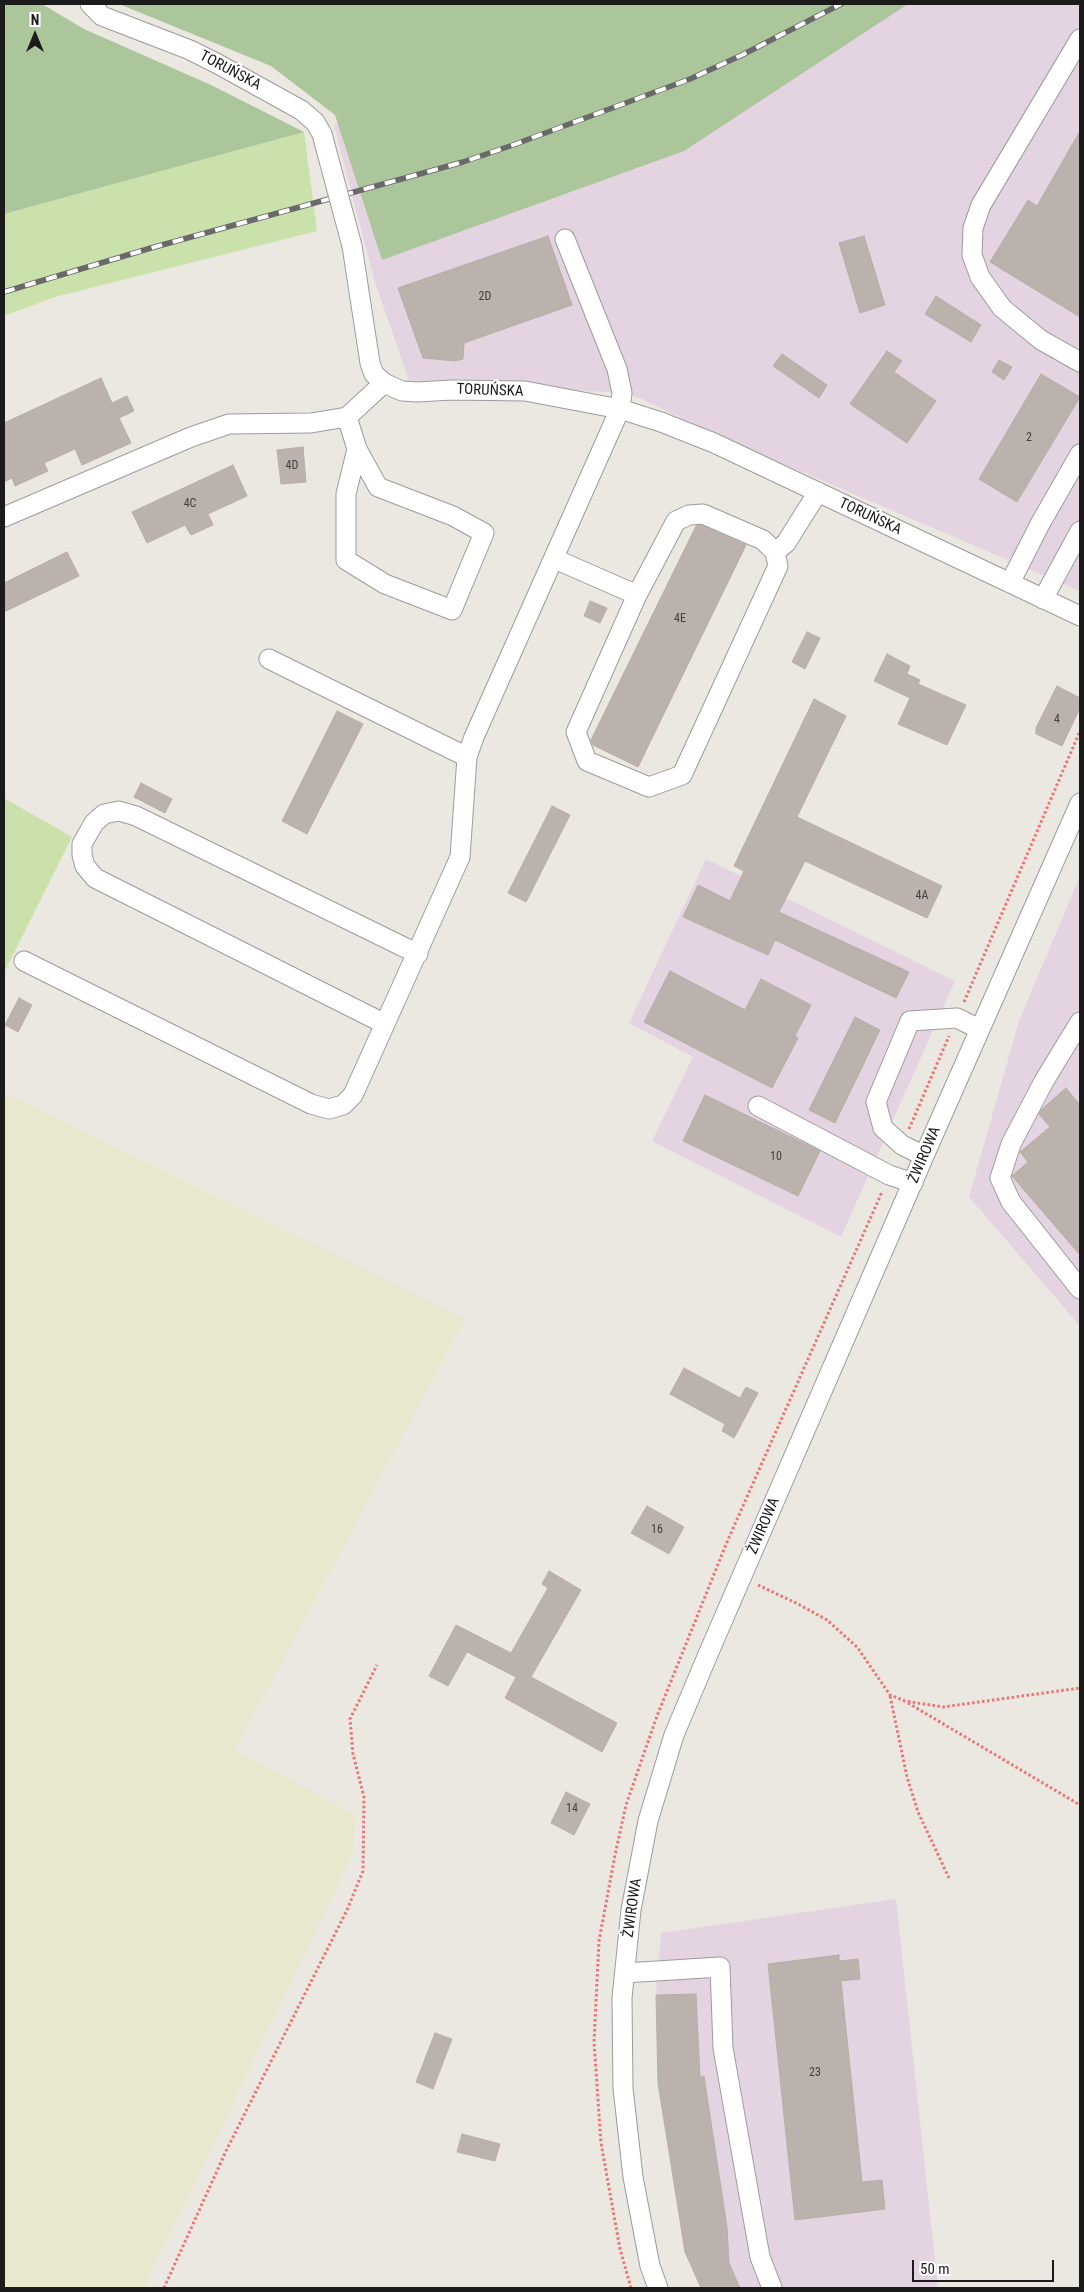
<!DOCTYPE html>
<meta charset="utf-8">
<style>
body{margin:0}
#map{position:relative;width:1084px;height:2292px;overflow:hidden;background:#ebe7e1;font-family:"Roboto Condensed",sans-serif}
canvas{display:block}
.frame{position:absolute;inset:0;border:5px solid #1b1b1b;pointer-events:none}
.north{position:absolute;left:10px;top:10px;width:50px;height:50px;-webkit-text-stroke:4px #fff;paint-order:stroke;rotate:0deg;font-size:14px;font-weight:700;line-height:20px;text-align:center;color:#1b1b1b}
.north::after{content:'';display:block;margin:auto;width:18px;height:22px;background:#1b1b1b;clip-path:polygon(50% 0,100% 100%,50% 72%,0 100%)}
.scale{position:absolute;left:912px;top:2260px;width:142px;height:22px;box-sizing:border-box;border:2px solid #1b1b1b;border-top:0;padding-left:6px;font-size:15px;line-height:18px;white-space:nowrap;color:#1b1b1b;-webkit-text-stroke:4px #fff;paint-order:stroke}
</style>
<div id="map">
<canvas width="1084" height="2292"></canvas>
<div class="frame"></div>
<div class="north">N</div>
<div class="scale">50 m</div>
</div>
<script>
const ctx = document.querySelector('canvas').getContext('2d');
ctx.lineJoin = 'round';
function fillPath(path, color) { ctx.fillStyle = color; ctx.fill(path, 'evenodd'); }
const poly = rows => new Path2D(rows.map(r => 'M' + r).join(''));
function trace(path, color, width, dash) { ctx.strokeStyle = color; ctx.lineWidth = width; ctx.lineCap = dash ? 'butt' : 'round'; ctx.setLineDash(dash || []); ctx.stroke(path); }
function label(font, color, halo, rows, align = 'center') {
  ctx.font = font + ' "Roboto Condensed",sans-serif'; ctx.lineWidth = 4; ctx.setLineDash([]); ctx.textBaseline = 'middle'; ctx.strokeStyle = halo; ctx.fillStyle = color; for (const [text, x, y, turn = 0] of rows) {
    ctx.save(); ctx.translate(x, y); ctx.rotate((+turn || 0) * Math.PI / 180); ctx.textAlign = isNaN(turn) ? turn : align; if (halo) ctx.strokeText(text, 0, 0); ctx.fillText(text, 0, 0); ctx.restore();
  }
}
fillPath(poly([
 [660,4,1080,4,1080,591,702,429,640,398,622,393,409,381,374,279,334,125,463,89],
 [706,859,955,981,841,1237,652,1141,693,1057,629,1023],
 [1080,876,1080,1326,969,1197,1019,1021],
 [896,1899,938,2288,701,2288,685,2252,656,1995,661,1933]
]), '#e4d4e2');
fillPath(poly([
 [4,1092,465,1319,235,1750,356,1815,352,1855,144,2288,4,2288]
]), '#e9e8ce');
fillPath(poly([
 [304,132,317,231,55,297,4,316,4,214],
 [4,798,72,837,4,973]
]), '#cbe1ab');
fillPath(poly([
 [4,4,42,4,84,29,211,85,304,132,4,214],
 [119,4,908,4,684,151,382,260,335,115,271,66]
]), '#abc69a');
const building = poly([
 [1080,131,1080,317,990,262,1028,200,1037,206,1080,131],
 [548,236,572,305,464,343,463,359,455,361,423,358,398,288,548,236],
 [864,236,885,305,860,313,839,243,864,236],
 [936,296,981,325,971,342,925,314,936,296],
 [887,351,902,361,894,372,936,401,907,443,850,404,887,351],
 [782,354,827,385,819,398,773,366,782,354],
 [999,360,1012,367,1004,380,992,372,999,360],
 [1041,374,1080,397,1017,502,979,479,1041,374],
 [101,378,112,403,127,396,134,411,119,418,131,443,82,465,75,449,44,463,48,471,15,486,12,478,4,482,4,423,101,378],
 [303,447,306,482,281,484,277,450,303,447],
 [233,465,247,496,208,514,213,525,191,535,185,525,147,543,132,512,233,465],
 [701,525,746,545,638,767,593,745,591,740,696,526,701,525],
 [67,552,79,576,4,612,4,583,67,552],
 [590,601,607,608,600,623,584,616,590,601],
 [807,632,820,638,805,669,792,662,807,632],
 [887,654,910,666,907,674,920,680,918,684,966,705,947,745,898,724,910,698,874,681,887,654],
 [1057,686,1080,698,1080,708,1062,746,1036,734,1036,728,1057,686],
 [814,699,846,716,797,817,942,886,927,918,805,861,779,912,909,972,896,998,775,940,768,955,683,917,698,885,730,901,744,871,734,866,814,699],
 [337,711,363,724,307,834,282,821,337,711],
 [141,783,172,799,165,813,134,797,141,783],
 [552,806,570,815,526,902,508,893,552,806],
 [670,971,745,1010,761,979,811,1005,795,1036,798,1038,772,1088,644,1022,670,971],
 [19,998,32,1005,18,1032,5,1025,19,998],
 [855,1017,880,1030,835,1123,809,1110,855,1017],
 [1066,1088,1080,1105,1080,1255,1012,1176,1028,1162,1020,1152,1050,1127,1039,1114,1042,1109,1066,1088],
 [705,1095,820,1151,798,1196,683,1141,705,1095],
 [684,1368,740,1398,746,1387,758,1393,734,1438,722,1431,725,1424,670,1394,684,1368],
 [647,1506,684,1527,669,1554,631,1533,647,1506],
 [549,1571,581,1590,531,1677,617,1723,602,1752,505,1698,516,1677,467,1652,448,1686,429,1676,456,1625,511,1653,548,1588,542,1584,549,1571],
 [566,1792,590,1804,574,1835,551,1823,566,1792],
 [839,1955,839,1961,858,1959,860,1979,841,1981,862,2182,882,2180,885,2209,795,2220,768,1964,839,1955],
 [696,1994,700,2077,704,2076,727,2227,729,2263,740,2288,701,2288,685,2252,658,2083,656,1995,696,1994],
 [435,2033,452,2039,433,2089,416,2082,435,2033],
 [462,2134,500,2144,495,2161,457,2152,462,2134]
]);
fillPath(building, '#bbb2ae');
trace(building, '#bbada5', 1);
const minor = poly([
 [90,4,102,16,190,50,216,63,301,110,315,122,322,134],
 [1080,39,981,205,973,228,972,255,980,277,1002,308,1041,340,1080,362],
 [352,246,370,363,374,374,384,383,402,391,417,392,452,390,525,391,620,409,661,422,714,443,1080,616],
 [347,417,357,449,378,487,453,516,484,533,452,610,385,584,346,560,346,494,357,449],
 [4,517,191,437,229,424,311,423,347,417,384,383],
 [775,552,786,543,818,492],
 [555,559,637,595,676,521,689,515,703,514,763,540,775,552,778,566,682,775,649,787,587,761,576,732,637,595],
 [1010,583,1040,524,1080,454],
 [1043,599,1080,531],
 [269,659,467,757],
 [24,961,311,1104,329,1109,343,1105,353,1095,460,857,467,757,474,737,620,409,622,393,617,369,565,239],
 [1080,1022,1044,1081,1011,1144,1000,1178,1011,1202,1080,1289],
 [385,1024,95,878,85,866,82,855,82,844,94,823,104,814,119,811,136,816,418,954],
 [758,1106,889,1175,913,1183],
 [924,1156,902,1145,883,1128,876,1102,910,1021,957,1018,979,1029],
 [625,1973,720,1967,723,2048,760,2257,772,2288],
 [658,2288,650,2266,633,2177,623,2088,622,1998,631,1910,648,1821,674,1735,709,1652,924,1156,1080,803]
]);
trace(minor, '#9c9c9c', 21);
trace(poly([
 [964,1002,1080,731],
 [909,1129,949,1036],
 [758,1585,798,1604,827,1620,857,1647,890,1695,905,1701,943,1707,1080,1688],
 [890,1696,907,1777,918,1812,949,1878],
 [908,1703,1080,1805],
 [164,2288,226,2151,347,1910,363,1871,364,1797,353,1754,350,1719,377,1665],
 [631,2288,620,2249,601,2143,594,2042,599,1941,615,1855,626,1805,657,1716,727,1542,882,1192]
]), '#ea7573', 3, [2.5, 2.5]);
trace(minor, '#fff', 19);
const rail = poly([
 [4,292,151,248,463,162,513,145,690,79,742,55,841,4]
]);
trace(rail, '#696969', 5.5);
trace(rail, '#fff', 4, [11]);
const minorBridge = poly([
 [322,134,352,246]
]);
trace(minorBridge, '#9c9c9c', 21, []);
trace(minorBridge, '#fff', 19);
label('12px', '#434140', null, [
 ["2D",485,297],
 ["2",1029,438],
 ["4D",292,466],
 ["4C",190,504],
 ["4E",680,619],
 ["4",1057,720],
 ["4A",922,896],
 ["10",776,1157],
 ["16",657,1530],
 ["14",572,1809],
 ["23",815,2073]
]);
label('15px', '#1b1b1b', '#fff', [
 ["TORUŃSKA",230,71,28],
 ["TORUŃSKA",490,391,2],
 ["TORUŃSKA",870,517,25],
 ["ŻWIROWA",925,1155,-67],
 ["ŻWIROWA",764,1526,-67],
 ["ŻWIROWA",633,1908,-82]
]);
</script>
